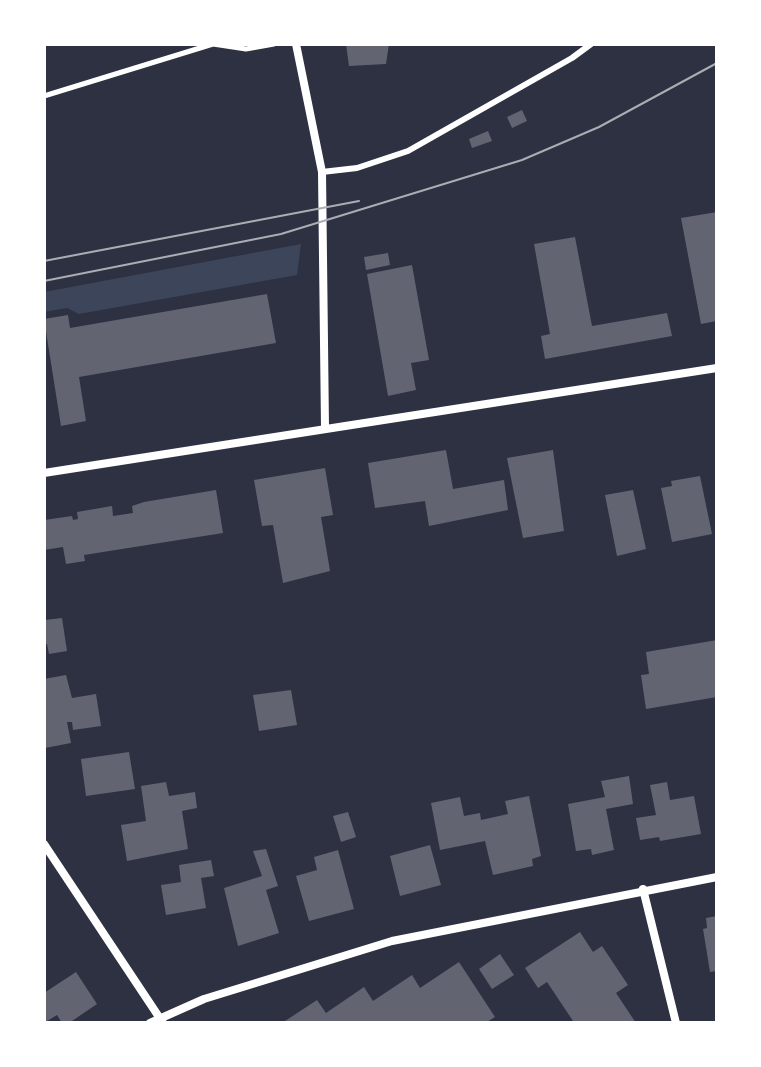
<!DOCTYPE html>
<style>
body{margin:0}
#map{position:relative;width:761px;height:1067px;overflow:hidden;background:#2d3142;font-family:"Alegreya Sans",sans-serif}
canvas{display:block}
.frame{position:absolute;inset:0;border:46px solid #fff;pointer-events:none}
</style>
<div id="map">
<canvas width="761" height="1067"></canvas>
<div class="frame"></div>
</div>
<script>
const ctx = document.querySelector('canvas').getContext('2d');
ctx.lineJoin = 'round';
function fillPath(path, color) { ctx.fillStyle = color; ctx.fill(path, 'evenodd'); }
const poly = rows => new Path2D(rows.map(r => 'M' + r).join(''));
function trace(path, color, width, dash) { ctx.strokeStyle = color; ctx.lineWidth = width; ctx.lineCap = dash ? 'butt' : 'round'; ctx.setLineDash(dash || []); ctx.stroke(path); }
fillPath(poly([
 [301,244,297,275,79,314,67,308,44,312,44,292]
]), '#3c4559');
fillPath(poly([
 [346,44,389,44,386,64,349,66],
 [522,110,527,121,512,128,507,117],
 [488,131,492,141,472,148,469,139],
 [717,212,717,321,701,324,681,218],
 [575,237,592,326,667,313,672,336,545,359,541,336,550,334,534,244],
 [388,253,390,265,366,270,364,257],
 [412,265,429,360,411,363,416,390,388,396,367,274],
 [267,294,276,343,79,377,86,421,61,426,44,319,68,315,70,328],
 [446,450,453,489,504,480,508,510,429,526,425,501,375,508,368,463],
 [553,450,564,531,523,538,507,458],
 [325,468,333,515,321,517,330,571,283,583,273,525,262,526,254,480],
 [700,476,712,534,672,542,661,488,672,486,671,481],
 [216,490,223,533,84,555,85,561,66,564,63,547,44,550,44,520,72,516,73,520,78,519,77,512,112,506,113,516,133,513,132,506,144,502],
 [633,490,646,549,617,556,605,495],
 [62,618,67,651,49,654,47,644,44,644,44,620],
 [717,640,717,697,646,709,641,675,649,674,646,652],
 [66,675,72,698,96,694,101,726,73,730,72,722,67,722,71,743,45,748,44,679],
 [291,690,297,725,259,731,253,695],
 [129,752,135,789,86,796,81,759],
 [629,776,633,804,606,809,614,850,592,855,591,849,576,851,568,804,605,797,601,781],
 [166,782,169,796,195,792,197,808,182,811,188,849,127,861,121,825,146,821,141,786],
 [667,782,670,800,694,796,701,834,660,841,659,837,640,840,636,818,656,815,650,785],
 [529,796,541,856,532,859,533,866,493,875,485,841,440,850,431,803,460,797,464,816,480,813,481,820,508,814,505,801],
 [348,812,356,837,341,842,333,816],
 [430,845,441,885,400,896,390,856],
 [266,849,278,886,266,890,279,933,238,946,224,888,262,876,253,851],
 [338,850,354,909,309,921,296,876,317,870,314,857],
 [211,860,214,876,201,878,206,908,166,915,161,885,181,882,179,865],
 [717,916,717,971,710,972,703,929,707,928,706,918],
 [580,932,593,952,602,946,628,985,616,993,636,1023,570,1023,573,1021,547,982,538,988,525,968],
 [500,954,514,975,492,989,479,969],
 [459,962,495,1017,485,1023,282,1023,317,1000,326,1013,364,987,373,1001,412,975,420,988],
 [76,972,97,1004,69,1023,62,1023,57,1015,44,1023,44,993]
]), '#626471');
trace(poly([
 [44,96,213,44,246,49,274,44]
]), '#fff', 5);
trace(poly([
 [322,172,357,168,408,151,572,58,591,44]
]), '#fff', 6);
trace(poly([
 [296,44,322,172,325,428],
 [44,473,717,368],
 [44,844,163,1023],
 [643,889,676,1023],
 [150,1023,204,999,392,941,717,877]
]), '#fff', 8);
trace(poly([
 [44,261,359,201],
 [44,281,281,234,522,160,599,127,717,63]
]), '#abadb3', 2);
</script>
